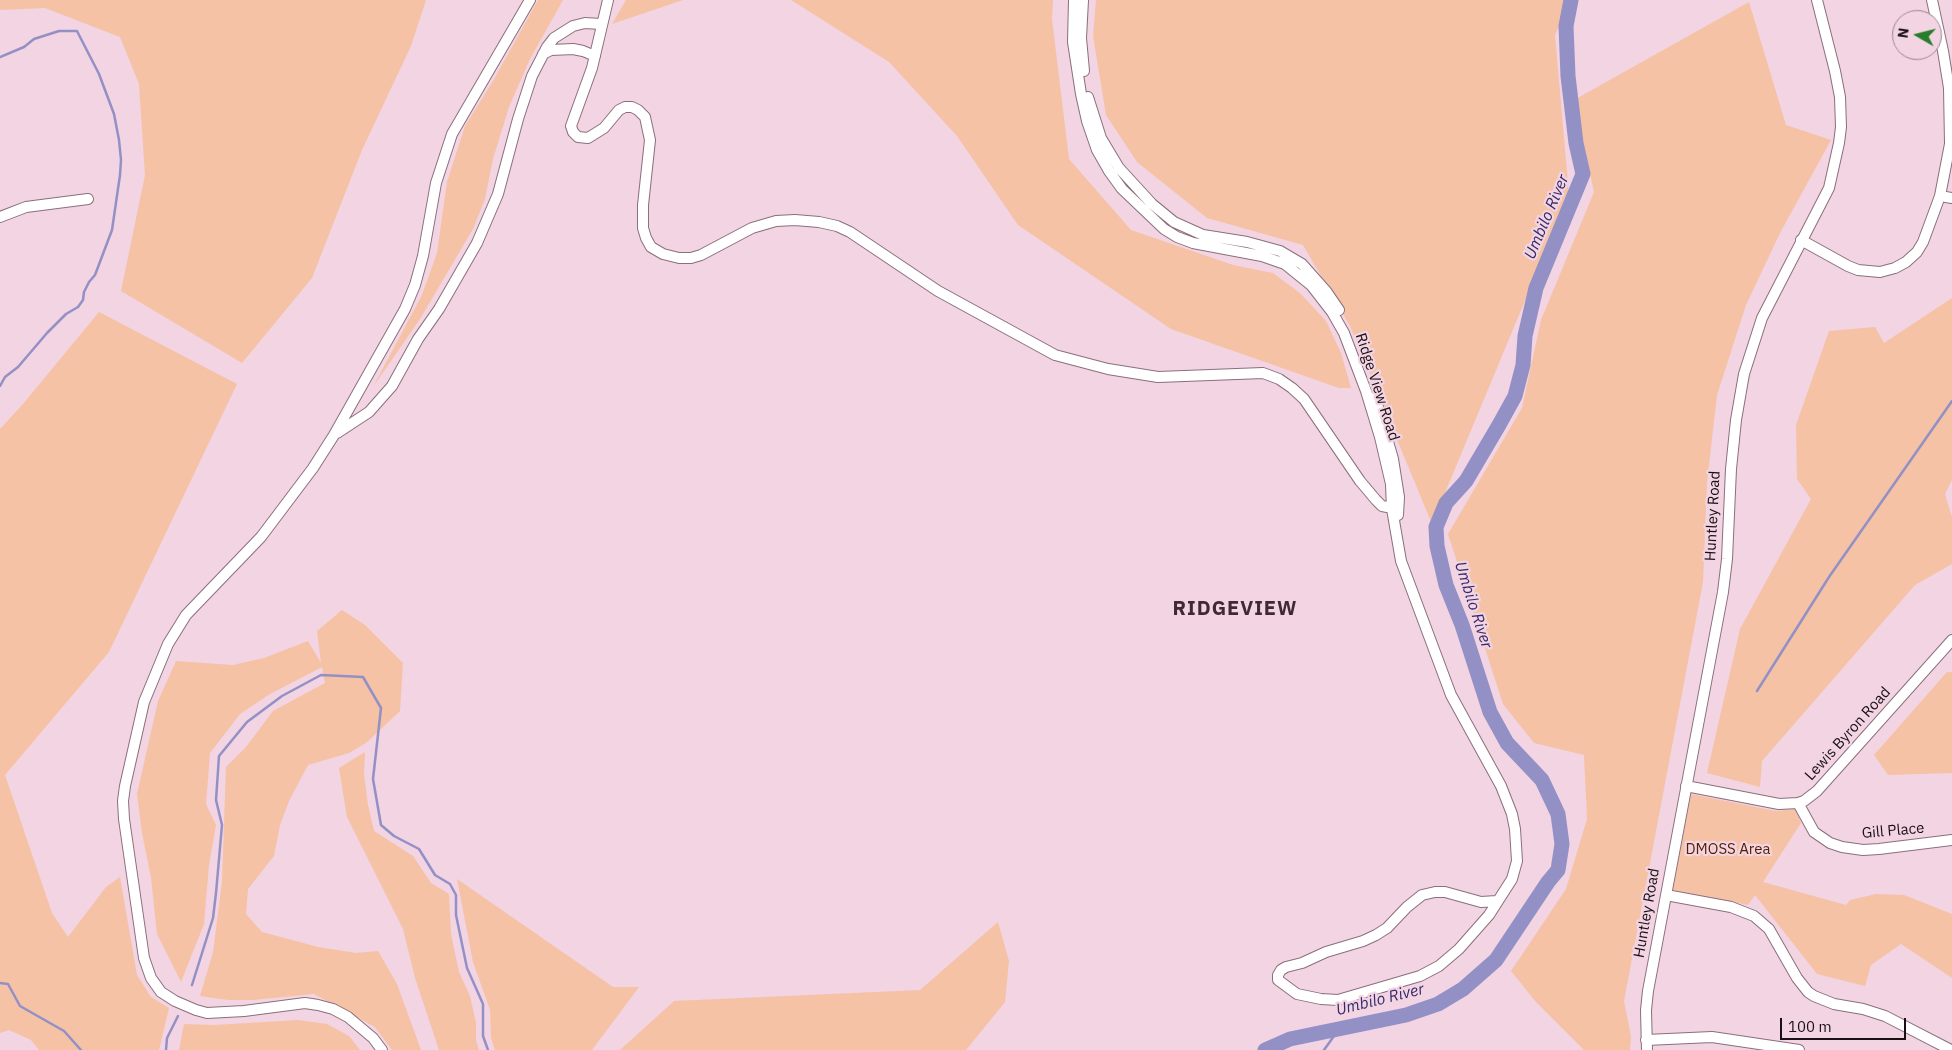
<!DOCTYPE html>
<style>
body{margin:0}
#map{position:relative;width:1952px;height:1050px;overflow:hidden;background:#f2d4e2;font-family:"IBM Plex Sans",sans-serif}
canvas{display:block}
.north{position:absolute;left:1892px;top:10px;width:50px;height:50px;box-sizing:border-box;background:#f2d4e2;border:1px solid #9c8690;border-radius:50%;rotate:278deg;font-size:14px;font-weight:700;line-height:20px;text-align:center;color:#1a1014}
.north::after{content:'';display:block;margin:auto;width:18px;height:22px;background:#287d2a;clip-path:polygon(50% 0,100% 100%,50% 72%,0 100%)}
.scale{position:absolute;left:1780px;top:1018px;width:126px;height:22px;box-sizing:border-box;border:2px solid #1a1014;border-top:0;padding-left:6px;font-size:15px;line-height:18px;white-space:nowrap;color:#1a1014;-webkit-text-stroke:4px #f2d4e2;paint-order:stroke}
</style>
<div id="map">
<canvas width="1952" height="1050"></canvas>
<div class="north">N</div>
<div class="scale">100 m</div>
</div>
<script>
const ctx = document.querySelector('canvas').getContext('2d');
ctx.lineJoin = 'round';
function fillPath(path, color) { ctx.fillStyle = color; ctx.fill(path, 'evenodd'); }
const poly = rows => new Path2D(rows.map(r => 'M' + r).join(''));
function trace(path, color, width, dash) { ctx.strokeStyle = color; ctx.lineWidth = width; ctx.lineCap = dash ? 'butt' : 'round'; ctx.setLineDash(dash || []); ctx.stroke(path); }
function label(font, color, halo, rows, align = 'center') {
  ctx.font = font + ' "IBM Plex Sans",sans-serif'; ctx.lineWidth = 4.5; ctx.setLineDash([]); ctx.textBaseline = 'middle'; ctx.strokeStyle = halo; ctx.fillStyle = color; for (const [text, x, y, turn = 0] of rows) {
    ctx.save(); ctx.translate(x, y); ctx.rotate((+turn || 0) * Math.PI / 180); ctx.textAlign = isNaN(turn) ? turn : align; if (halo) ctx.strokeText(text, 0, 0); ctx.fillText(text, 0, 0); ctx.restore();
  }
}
fillPath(poly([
 [0,0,426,0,411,46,362,150,312,278,242,363,121,291,145,175,139,84,120,37,45,8,0,10],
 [538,0,563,0,530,59,509,107,493,159,485,199,473,229,420,319,373,387,422,295,437,253,447,182,465,126,493,81],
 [626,0,683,0,612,24],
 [791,0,1053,0,1052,19,1069,159,1131,230,1233,265,1273,273,1300,293,1326,321,1341,353,1351,388,1339,388,1171,329,1018,225,957,136,889,62],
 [1096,0,1571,0,1555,35,1569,195,1432,524,1350,326,1303,245,1207,218,1137,162,1106,115,1093,36],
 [1749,2,1786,125,1831,140,1780,233,1746,305,1717,395,1707,483,1703,582,1624,1001,1631,1036,1630,1050,1584,1050,1536,1002,1511,971,1566,889,1587,819,1584,755,1534,743,1503,704,1448,534,1522,408,1541,320,1594,192,1574,100],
 [1952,298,1952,480,1945,494,1952,517,1952,564,1915,585,1762,761,1760,787,1707,773,1740,629,1811,499,1797,479,1796,425,1829,331,1875,327,1884,343],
 [99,312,237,384,109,652,5,775,52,913,68,937,106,887,120,877,137,975,151,997,169,1008,159,1050,39,1050,31,1040,9,1030,0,1033,0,429,23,404],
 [342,610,365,625,403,663,400,711,366,743,349,753,308,765,289,801,280,825,274,856,248,889,246,914,262,932,318,947,356,953,378,951,397,984,421,1050,392,1050,375,1027,314,994,253,1000,228,1000,200,996,213,952,222,882,226,767,246,747,273,711,325,683,322,667,270,694,240,714,210,753,206,804,216,825,209,865,204,924,181,982,157,934,151,878,142,833,137,794,158,701,176,661,233,665,264,658,308,641,321,663,317,631],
 [1947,672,1952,672,1952,773,1888,775,1874,755],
 [365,752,364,774,368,805,374,831,413,856,431,883,449,894,451,934,459,972,470,996,476,1023,476,1040,479,1050,439,1050,415,978,403,929,347,817,339,768],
 [1691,794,1776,811,1796,809,1801,823,1763,882,1846,905,1850,900,1876,894,1904,895,1952,914,1952,978,1901,944,1871,965,1865,986,1817,974,1755,895,1748,905,1672,890],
 [457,879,613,987,639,987,592,1050,495,1050,491,1038,490,1010,473,962],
 [998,922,1009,961,1005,1002,966,1050,620,1050,674,1001,920,990],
 [298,1020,327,1024,349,1036,360,1050,179,1050,184,1024,214,1025]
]), '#f5c2a5');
trace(poly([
 [0,57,24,47,34,39,59,31,77,31,99,74,114,114,119,140,121,160,120,175,112,230,95,275,89,282,84,292,83,300,78,307,66,314,47,333,18,367,5,377,0,386],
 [1757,691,1829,577,1952,401],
 [0,983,8,984,20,1006,64,1031,81,1050],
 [192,985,213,918,216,893,222,825,216,800,219,756,247,722,282,696,321,675,363,677,381,708,373,779,381,825,394,836,419,849,435,875,450,884,456,895,456,915,467,968,483,1004,483,1036,488,1050],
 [166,1050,167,1038,178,1016],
 [1324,1050,1339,1029]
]), '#9390c6', 2.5);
trace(poly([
 [1265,1050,1290,1039,1406,1015,1438,1004,1463,989,1496,960,1548,882,1558,870,1562,844,1558,814,1542,780,1507,743,1490,712,1462,625,1446,585,1437,546,1436,527,1446,503,1466,481,1499,425,1515,396,1523,365,1525,336,1536,288,1583,174,1576,143,1568,76,1566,26,1571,0]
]), '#9390c6', 15);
const minor = poly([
 [608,0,592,68,571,126,573,132,578,137,588,138,604,128,619,110,625,107,632,107,638,110,645,117,650,140,643,205,643,228,646,238,651,247,663,254,679,258,691,258,701,255,752,228,776,221,795,220,819,222,837,226,850,232,938,291,1055,355,1108,369,1158,377,1263,373,1279,379,1292,388,1304,399,1360,481,1376,500,1382,506,1398,509],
 [1074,0,1073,42,1081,94,1087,121,1097,150,1109,171,1122,189,1164,229,1177,237,1193,243,1262,256,1285,264,1311,285,1332,312,1344,333,1366,391,1380,437,1391,484,1392,509,1401,561,1451,695,1501,786,1512,814,1515,829,1517,861,1512,879,1489,915,1459,949,1439,966,1420,976,1338,1000,1321,999,1297,994,1278,980,1278,975,1281,970,1286,967,1302,963,1326,952,1363,941,1376,935,1387,928,1407,907,1422,895,1435,892,1445,892,1481,902,1497,901],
 [1083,0,1081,38,1084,71],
 [543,54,551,50,573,49,583,51,595,56],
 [1088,97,1101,138,1119,168,1152,204,1174,222,1203,235,1247,242,1280,251,1302,264,1326,291,1339,310],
 [1940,196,1952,198],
 [0,217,26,207,88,199],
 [1801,240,1848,266,1858,270,1880,272,1895,268,1906,262,1917,252,1923,242,1940,196,1950,144,1949,88,1943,51,1932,0],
 [1375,397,1393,459,1399,497,1398,515],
 [337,433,369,412,392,386,418,339,439,309,477,243,498,194,518,119,532,76,547,47,554,38,573,26,585,23,601,24],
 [1686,786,1779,804,1798,803,1804,801,1817,791,1952,640],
 [1798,803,1814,832,1830,843,1842,847,1863,850,1879,849,1952,840],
 [1666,895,1731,907,1754,916,1769,929,1797,978,1808,992,1814,996,1834,1004,1863,1009,1885,1016,1951,1050],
 [1646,1040,1712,1037,1799,1050],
 [382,1050,373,1038,348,1017,333,1009,318,1005,305,1003,244,1011,207,1013,196,1010,175,1001,161,992,151,978,144,958,124,819,123,801,125,786,144,702,168,644,186,615,261,537,313,468,334,435,405,309,415,285,423,256,436,183,452,134,530,0],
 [1647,1050,1646,1010,1648,991,1723,592,1727,559,1731,469,1736,420,1744,374,1762,318,1829,188,1839,143,1841,127,1840,97,1835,71,1817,0]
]);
trace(minor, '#8a6f7c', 12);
trace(minor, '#fff', 10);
label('15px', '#1a1014', '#f2d4e2', [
 ["Ridge View Road",1377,387,72],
 ["Huntley Road",1713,516,-87],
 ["Lewis Byron Road",1848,734,-48],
 ["Gill Place",1893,831,-5],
 ["Huntley Road",1647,913,-80]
]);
label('15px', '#542200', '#f2d4e2', [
 ["DMOSS Area",1728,850]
]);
label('italic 16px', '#342a6b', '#f2d4e2', [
 ["Umbilo River",1547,217,-67],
 ["Umbilo River",1473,605,72],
 ["Umbilo River",1380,1000,-14]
]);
ctx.letterSpacing = '1px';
label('bold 20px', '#402934', '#f2d4e2', [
 ["RIDGEVIEW",1235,609]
]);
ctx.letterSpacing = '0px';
</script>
